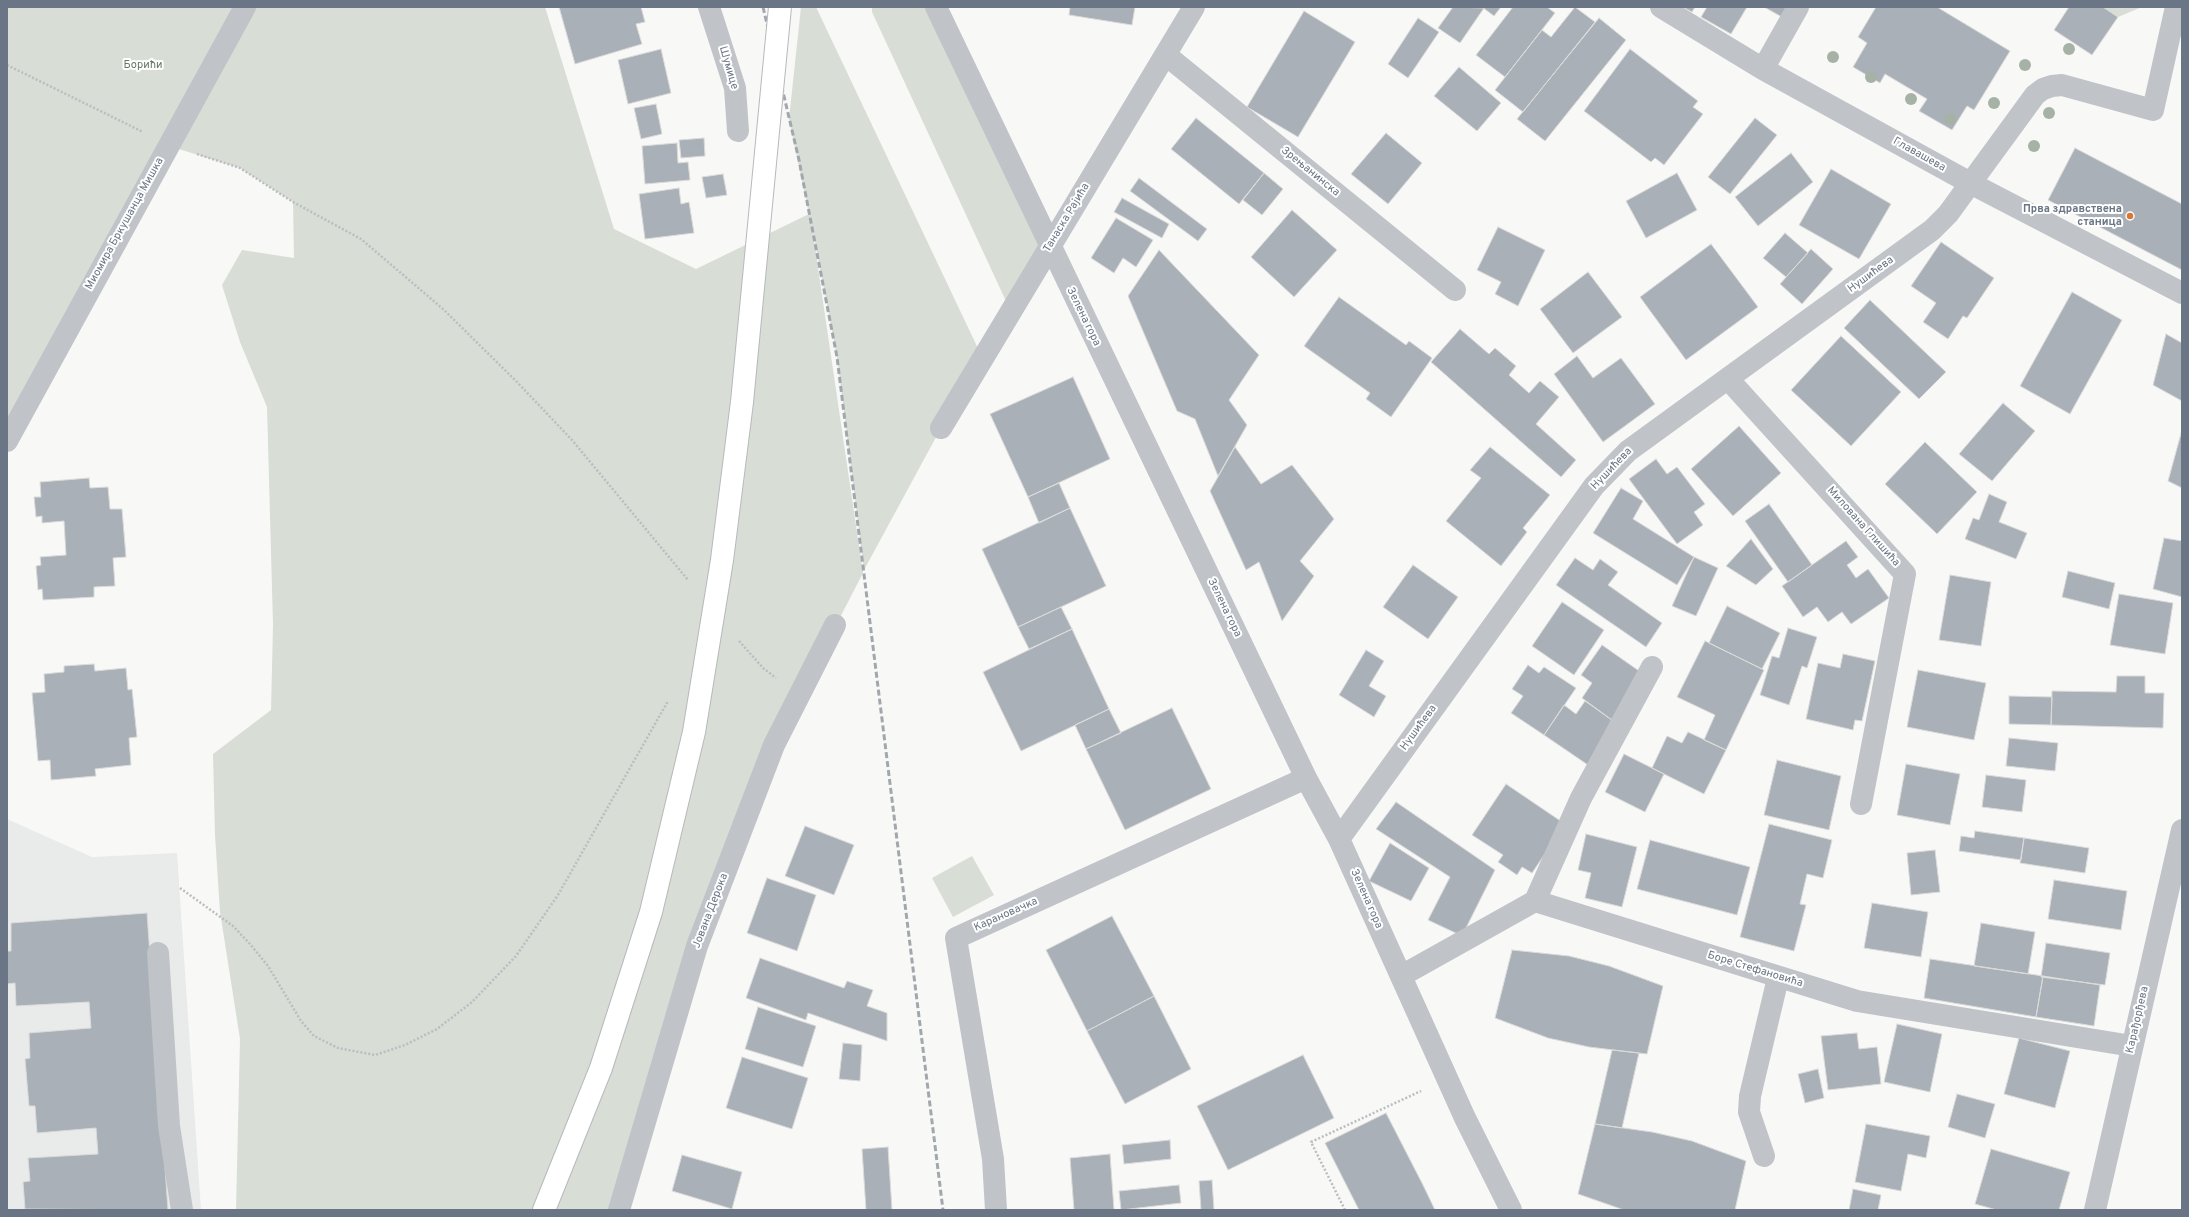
<!DOCTYPE html>
<meta charset="utf-8">
<style>
body{margin:0}
#map{position:relative;width:2189px;height:1217px;overflow:hidden;background:#f8f9f7;font-family:Overpass,sans-serif}
canvas{display:block}
.frame{position:absolute;inset:0;border:8px solid #6a7585;pointer-events:none}
</style>
<div id="map">
<canvas width="2189" height="1217"></canvas>
<div class="frame"></div>
</div>
<script>
const ctx = document.querySelector('canvas').getContext('2d');
ctx.lineJoin = 'round';
function fillPath(path, color) { ctx.fillStyle = color; ctx.fill(path, 'evenodd'); }
const poly = rows => new Path2D(rows.map(r => 'M' + r).join(''));
function trace(path, color, width, dash) { ctx.strokeStyle = color; ctx.lineWidth = width; ctx.lineCap = dash ? 'butt' : 'round'; ctx.setLineDash(dash || []); ctx.stroke(path); }
function label(font, color, halo, rows, align = 'center') {
  ctx.font = font + ' Overpass,sans-serif'; ctx.lineWidth = 4; ctx.setLineDash([]); ctx.textBaseline = 'middle'; ctx.strokeStyle = halo; ctx.fillStyle = color; for (const [text, x, y, turn = 0] of rows) {
    ctx.save(); ctx.translate(x, y); ctx.rotate((+turn || 0) * Math.PI / 180); ctx.textAlign = isNaN(turn) ? turn : align; if (halo) ctx.strokeText(text, 0, 0); ctx.fillText(text, 0, 0); ctx.restore();
  }
}
fillPath(poly([
 [7,819,92,857,177,853,201,1210,7,1210]
]), '#e9eaea');
fillPath(poly([
 [7,7,545,7,614,229,696,269,809,214,789,119,801,7,816,7,983,359,941,428,864,570,837,357,812,227,863,573,774,745,619,1210,236,1210,240,1039,220,912,215,835,213,754,271,710,273,625,267,407,240,342,222,285,242,250,294,258,293,202,240,168,169,146,7,441],
 [872,7,936,7,1050,247,1011,312,872,12],
 [2103,7,2142,7,2118,17],
 [972,856,994,895,953,917,932,878]
]), '#d8ddd6');
const building = poly([
 [559,7,641,7,645,22,636,24,642,44,575,64,559,7],
 [1070,7,1135,7,1132,25,1069,15,1070,7],
 [1453,7,1484,8,1460,43,1438,28,1453,7],
 [1482,7,1501,7,1494,16,1482,7],
 [1513,7,1547,7,1555,13,1505,77,1476,55,1513,7],
 [1575,7,1595,22,1523,112,1495,90,1542,30,1551,37,1575,7],
 [1683,7,1695,7,1692,12,1683,7],
 [1707,7,1747,7,1731,34,1701,17,1707,7],
 [1764,7,1788,7,1782,17,1764,7],
 [1876,7,1937,7,2010,51,1974,110,1967,106,1952,130,1919,111,1927,99,1885,74,1880,83,1853,67,1867,43,1858,37,1876,7],
 [2069,7,2103,7,2118,17,2092,55,2054,30,2069,7],
 [1304,11,1355,42,1298,137,1247,107,1304,11],
 [1418,18,1439,32,1408,78,1388,64,1418,18],
 [1599,18,1626,40,1545,141,1517,119,1599,18],
 [661,49,671,93,628,104,618,60,661,49],
 [1630,49,1698,101,1693,107,1703,114,1664,165,1655,158,1651,162,1584,111,1630,49],
 [1459,67,1501,103,1477,131,1434,96,1459,67],
 [656,104,662,134,641,139,634,108,656,104],
 [1196,118,1264,173,1239,204,1171,149,1196,118],
 [1755,118,1777,135,1730,194,1708,177,1755,118],
 [1386,133,1422,163,1388,204,1351,174,1386,133],
 [704,138,705,156,681,158,679,140,704,138],
 [677,143,678,163,688,162,690,180,645,184,642,146,677,143],
 [2075,148,2182,204,2182,270,2048,200,2075,148],
 [1791,153,1813,182,1758,226,1735,197,1791,153],
 [1831,169,1891,204,1859,259,1799,225,1831,169],
 [1264,173,1283,189,1262,215,1243,200,1264,173],
 [1677,173,1697,210,1646,238,1626,201,1677,173],
 [723,174,727,195,706,198,702,177,723,174],
 [1139,178,1207,229,1198,241,1130,191,1139,178],
 [679,188,681,204,689,202,694,233,645,239,639,194,679,188],
 [1122,198,1169,224,1162,238,1114,212,1122,198],
 [1292,210,1337,250,1294,297,1251,257,1292,210],
 [1116,218,1153,240,1136,267,1123,258,1114,273,1091,258,1116,218],
 [1498,227,1545,250,1518,306,1495,294,1501,282,1477,270,1498,227],
 [1785,233,1808,253,1786,277,1763,258,1785,233],
 [1941,242,1994,278,1967,318,1963,316,1948,339,1923,322,1936,303,1911,286,1941,242],
 [1711,244,1758,307,1686,360,1640,297,1711,244],
 [1811,249,1833,269,1802,304,1780,284,1811,249],
 [1159,250,1259,355,1229,400,1247,425,1218,476,1195,419,1177,411,1128,296,1159,250],
 [1588,272,1622,317,1573,353,1540,309,1588,272],
 [2072,292,2122,320,2070,414,2020,386,2072,292],
 [1339,297,1406,345,1409,341,1432,358,1391,417,1366,399,1370,393,1304,346,1339,297],
 [1870,300,1946,372,1919,399,1844,328,1870,300],
 [1460,329,1489,354,1495,348,1516,366,1509,375,1529,393,1540,381,1559,397,1536,424,1576,460,1561,477,1431,362,1460,329],
 [2166,334,2182,343,2182,401,2153,385,2166,334],
 [1841,336,1901,392,1851,446,1791,390,1841,336],
 [1577,356,1593,378,1621,358,1655,404,1603,442,1554,374,1577,356],
 [1073,377,1110,459,1028,497,990,414,1073,377],
 [2003,403,2035,431,1992,481,1959,454,2003,403],
 [1739,426,1781,473,1733,516,1691,469,1739,426],
 [2182,430,2182,488,2168,481,2182,430],
 [1925,442,1977,492,1937,534,1885,484,1925,442],
 [1235,447,1261,484,1292,465,1334,519,1300,561,1314,576,1282,621,1259,562,1246,570,1210,491,1235,447],
 [1490,447,1550,495,1523,528,1527,532,1501,566,1446,521,1481,478,1470,470,1490,447],
 [1656,459,1667,474,1677,467,1705,504,1694,512,1703,525,1677,544,1629,479,1656,459],
 [89,478,90,488,108,487,110,509,122,509,126,557,113,558,115,586,94,587,94,597,43,600,42,589,38,590,37,577,36,566,41,565,40,557,66,555,64,521,42,523,42,516,36,517,34,497,41,497,40,482,89,478],
 [1059,483,1070,508,1039,523,1028,497,1059,483],
 [1621,488,1643,501,1633,519,1694,557,1677,585,1593,533,1621,488],
 [1989,494,2007,502,1999,522,2027,533,2016,559,1965,539,1973,518,1979,520,1989,494],
 [1769,504,1812,565,1788,582,1745,521,1769,504],
 [1070,508,1106,586,1018,627,982,549,1070,508],
 [2164,538,2182,541,2182,597,2153,589,2164,538],
 [1751,539,1773,569,1756,585,1726,566,1751,539],
 [1846,541,1858,557,1847,565,1856,578,1868,569,1889,598,1851,624,1842,612,1828,622,1817,607,1803,617,1782,586,1846,541],
 [1694,557,1718,568,1696,616,1672,606,1694,557],
 [1575,558,1593,570,1600,559,1618,572,1608,585,1662,623,1646,647,1556,585,1575,558],
 [1413,565,1458,597,1428,639,1383,607,1413,565],
 [2068,571,2115,583,2109,609,2062,597,2068,571],
 [1950,575,1991,582,1981,646,1939,640,1950,575],
 [2119,594,2173,603,2165,654,2110,645,2119,594],
 [1562,602,1604,630,1574,675,1532,646,1562,602],
 [1727,606,1780,633,1762,669,1709,643,1727,606],
 [1061,607,1072,629,1029,649,1018,627,1061,607],
 [1788,628,1817,637,1807,668,1802,666,1789,705,1760,695,1772,656,1779,658,1788,628],
 [1072,629,1109,709,1021,751,983,672,1072,629],
 [1705,641,1764,670,1726,750,1704,740,1715,715,1677,697,1705,641],
 [1602,645,1642,673,1616,723,1582,698,1592,683,1581,675,1602,645],
 [1366,650,1384,661,1369,686,1386,696,1374,717,1339,695,1366,650],
 [1843,654,1875,661,1862,721,1855,720,1853,730,1806,719,1818,663,1840,668,1843,654],
 [94,664,95,671,126,668,128,690,132,689,137,737,129,738,131,765,95,769,96,776,51,780,50,760,38,761,32,693,45,692,44,674,64,672,64,666,94,664],
 [1528,665,1539,673,1544,667,1576,688,1544,735,1511,713,1523,696,1512,689,1528,665],
 [1918,670,1986,683,1974,740,1907,727,1918,670],
 [2117,676,2145,676,2145,693,2164,693,2163,728,2051,725,2052,691,2116,692,2117,676],
 [2009,696,2052,697,2051,725,2009,724,2009,696],
 [1585,701,1616,723,1588,765,1544,735,1564,705,1576,714,1585,701],
 [1172,708,1211,789,1125,830,1086,749,1172,708],
 [1109,709,1121,733,1086,749,1075,725,1109,709],
 [1688,732,1726,750,1704,794,1652,768,1667,736,1682,743,1688,732],
 [2009,738,2058,743,2055,771,2006,766,2009,738],
 [1624,754,1664,774,1645,812,1605,792,1624,754],
 [1777,760,1841,776,1829,830,1764,815,1777,760],
 [1906,764,1960,774,1950,825,1897,815,1906,764],
 [1986,775,2026,780,2022,812,1982,807,1986,775],
 [1506,784,1565,824,1532,873,1522,867,1517,875,1498,862,1503,855,1472,835,1506,784],
 [1396,802,1495,870,1462,936,1428,920,1450,877,1376,829,1396,802],
 [1769,824,1832,840,1823,878,1807,874,1800,904,1806,905,1794,951,1740,937,1769,824],
 [805,826,854,845,834,895,785,876,805,826],
 [1975,831,2024,838,2021,860,1959,851,1961,836,1974,838,1975,831],
 [1586,834,1637,847,1622,907,1585,898,1591,873,1578,870,1586,834],
 [2024,838,2089,848,2085,873,2020,863,2024,838],
 [1650,840,1750,867,1737,915,1637,889,1650,840],
 [1390,843,1429,868,1411,901,1369,881,1390,843],
 [1935,850,1940,892,1911,895,1907,853,1935,850],
 [767,878,816,895,797,951,747,933,767,878],
 [2054,880,2127,891,2121,930,2048,919,2054,880],
 [1872,903,1928,912,1921,957,1864,948,1872,903],
 [147,913,168,1210,25,1209,23,1182,30,1181,28,1158,98,1154,96,1128,37,1133,35,1106,29,1106,25,1059,30,1058,29,1033,91,1028,89,1002,16,1006,15,983,7,984,7,951,11,951,11,923,147,913],
 [1112,916,1154,996,1087,1031,1046,950,1112,916],
 [1981,923,2035,932,2028,974,1974,966,1981,923],
 [2046,943,2110,953,2105,985,2041,977,2046,943],
 [1512,950,1569,956,1609,966,1663,986,1647,1054,1589,1047,1548,1038,1495,1018,1512,950],
 [760,958,844,988,847,981,873,990,867,1006,887,1013,887,1041,808,1013,806,1020,746,998,760,958],
 [1930,959,2043,976,2036,1017,1924,998,1930,959],
 [2043,976,2100,985,2094,1026,2036,1017,2043,976],
 [1154,996,1191,1069,1125,1104,1087,1031,1154,996],
 [758,1007,816,1026,803,1067,745,1049,758,1007],
 [1897,1024,1942,1034,1930,1092,1884,1082,1897,1024],
 [1857,1033,1859,1049,1877,1047,1881,1084,1828,1090,1821,1036,1857,1033],
 [2019,1038,2070,1051,2055,1108,2004,1094,2019,1038],
 [843,1043,862,1045,860,1081,839,1079,843,1043],
 [1612,1050,1639,1053,1622,1128,1595,1124,1612,1050],
 [1303,1055,1334,1118,1228,1170,1197,1106,1303,1055],
 [742,1057,808,1078,792,1129,726,1108,742,1057],
 [1818,1069,1824,1098,1805,1103,1798,1074,1818,1069],
 [1957,1094,1995,1104,1985,1138,1948,1127,1957,1094],
 [1386,1113,1423,1185,1435,1210,1359,1210,1325,1143,1386,1113],
 [1595,1124,1652,1132,1692,1141,1746,1161,1735,1210,1624,1210,1578,1194,1595,1124],
 [1866,1124,1930,1136,1926,1158,1908,1154,1901,1191,1855,1182,1866,1124],
 [1170,1140,1171,1159,1124,1164,1122,1145,1170,1140],
 [888,1147,892,1210,866,1210,862,1149,888,1147],
 [1991,1149,2070,1172,2059,1210,1997,1210,1975,1204,1991,1149],
 [1110,1154,1114,1210,1074,1210,1070,1158,1110,1154],
 [682,1155,742,1172,732,1209,672,1191,682,1155],
 [1212,1180,1214,1210,1201,1210,1199,1181,1212,1180],
 [1179,1185,1181,1203,1121,1210,1119,1191,1179,1185],
 [1853,1189,1881,1195,1878,1210,1849,1210,1853,1189]
]);
fillPath(building, '#aab0b7');
trace(building, '#dadbd9', 1);
const major = poly([
 [544,1210,601,1068]
]);
trace(major, '#b6b9be', 24);
trace(poly([
 [7,65,143,132],
 [197,154,240,168,293,202,361,239,443,309,517,382,572,440,688,580],
 [739,641,763,668,776,678],
 [180,888,233,926,250,944,268,966,301,1021,314,1036,338,1048,375,1055,405,1045,437,1029,472,1002,516,956,558,895,668,701],
 [1345,1210,1311,1142,1421,1091]
]), '#bbbdc0', 2.5, [2, 2]);
trace(poly([
 [709,7,735,88,738,131],
 [936,7,1306,778,1339,839,1465,1118,1511,1210],
 [1661,7,1763,69,1972,184,2182,293],
 [1166,55,1455,290],
 [1763,69,1798,7],
 [1728,379,1905,574,1861,804],
 [941,428,1194,7],
 [7,441,245,7],
 [1339,839,1594,486,1628,451,1932,230,1948,214,2035,95,2043,89,2052,86,2062,85,2153,110,2176,7],
 [1535,901,1581,798,1652,667],
 [158,953,169,1126,182,1210],
 [1401,976,1535,901,1857,1001,2132,1046],
 [1764,1156,1749,1112,1750,1096,1778,978],
 [619,1210,697,946,774,745,835,625],
 [996,1210,993,1159,956,938,1306,778],
 [2095,1210,2182,830]
]), '#c0c3c8', 22);
trace(major, '#fff', 22);
trace(poly([
 [763,7,799,160,837,357,943,1210]
]), '#a2a7ae', 3, [6, 3]);
const majorBridge = poly([
 [601,1068,651,912,694,732,722,560,742,402,780,7]
]);
trace(majorBridge, '#b6b9be', 24, []);
trace(majorBridge, '#fff', 22);
ctx.fillStyle = '#a7b2a6';
for (const [x, y] of [
 [2069,49],
 [1833,57],
 [2025,65],
 [1871,77],
 [1911,99],
 [1994,103],
 [2049,113],
 [1950,119],
 [2034,146]
]) { ctx.beginPath(); ctx.arc(x, y, 6, 0, 2 * Math.PI); ctx.fill(); }
for (const [x, y, r, color] of [
 [2130,216,4,"#d87737"]
]) { const dot = new Path2D(); dot.arc(x, y, r, 0, 2 * Math.PI); ctx.fillStyle = color; ctx.fill(dot); trace(dot, '#fff', 1.5); }
label('11px', '#657864', '#fff', [
 ["Борићи",143,66]
]);
label('11px', '#6a7585', '#fff', [
 ["Шумице",728,68,74],
 ["Главашева",1919,155,29],
 ["Зрењанинска",1310,172,39],
 ["Танаска Рајића",1067,218,-59],
 ["Миомира Бркушанца Мишка",125,224,-61],
 ["Нушићева",1871,275,-36],
 ["Зелена гора",1083,317,64],
 ["Нушићева",1612,469,-46],
 ["Милована Глишића",1863,527,48],
 ["Зелена гора",1224,608,64],
 ["Нушићева",1419,728,-54],
 ["Зелена гора",1366,899,66],
 ["Јована Дерока",711,911,-69],
 ["Карановачка",1006,915,-24],
 ["Боре Стефановића",1755,970,17],
 ["Карађорђева",2138,1020,-77]
]);
label('bold 11px', '#6a7585', '#fff', [
 ["Прва здравствена",2122,210],
 ["станица",2122,223]
], 'right');
</script>
